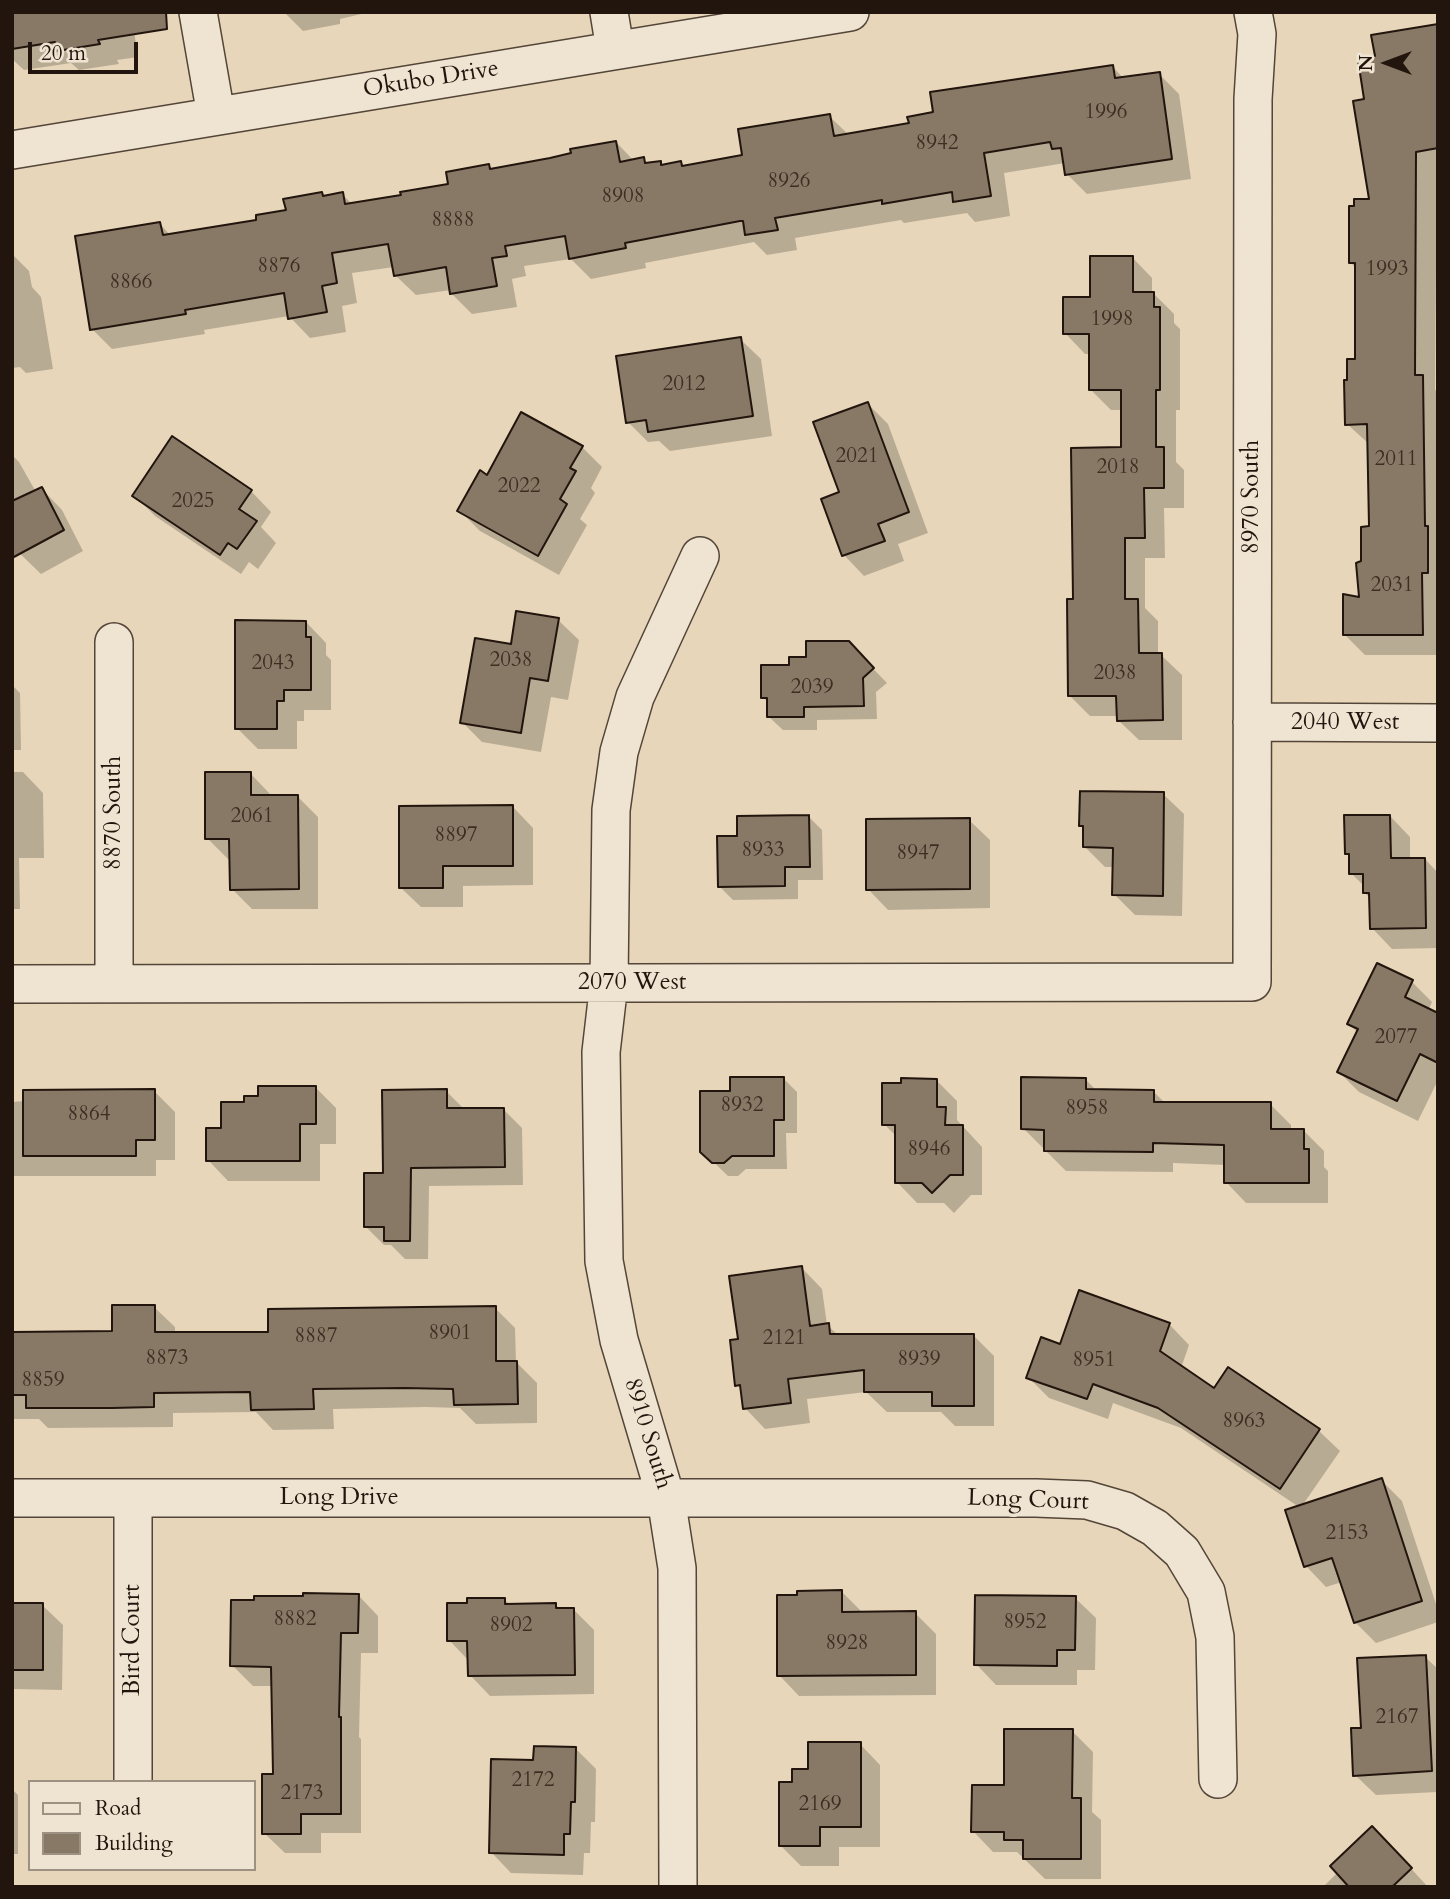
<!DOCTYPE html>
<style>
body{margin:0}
#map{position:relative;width:1450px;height:1899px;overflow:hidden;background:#e7d6b9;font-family:Cardo,serif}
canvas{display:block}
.frame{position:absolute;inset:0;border:14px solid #22150d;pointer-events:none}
.legend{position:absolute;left:28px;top:1780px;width:228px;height:91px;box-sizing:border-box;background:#efe4d2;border:2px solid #9d9183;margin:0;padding:9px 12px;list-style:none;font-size:21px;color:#22150d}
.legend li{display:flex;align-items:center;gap:14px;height:35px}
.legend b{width:35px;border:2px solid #9d9183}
.north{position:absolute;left:1352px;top:28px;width:70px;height:70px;-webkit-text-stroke:5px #efe4d2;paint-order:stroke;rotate:270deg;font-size:19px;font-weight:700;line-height:28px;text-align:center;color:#22150d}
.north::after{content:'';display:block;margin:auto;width:24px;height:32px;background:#22150d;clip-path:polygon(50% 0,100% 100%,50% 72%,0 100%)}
.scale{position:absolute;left:28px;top:42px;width:110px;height:32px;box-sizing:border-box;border:4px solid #22150d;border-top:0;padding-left:9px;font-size:21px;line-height:24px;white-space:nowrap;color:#22150d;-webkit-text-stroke:5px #efe4d2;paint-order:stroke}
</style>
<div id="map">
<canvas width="1450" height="1899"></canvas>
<div class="frame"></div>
<ul class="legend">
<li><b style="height:9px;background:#efe4d2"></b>Road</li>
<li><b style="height:19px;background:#887966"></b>Building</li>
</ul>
<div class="north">N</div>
<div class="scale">20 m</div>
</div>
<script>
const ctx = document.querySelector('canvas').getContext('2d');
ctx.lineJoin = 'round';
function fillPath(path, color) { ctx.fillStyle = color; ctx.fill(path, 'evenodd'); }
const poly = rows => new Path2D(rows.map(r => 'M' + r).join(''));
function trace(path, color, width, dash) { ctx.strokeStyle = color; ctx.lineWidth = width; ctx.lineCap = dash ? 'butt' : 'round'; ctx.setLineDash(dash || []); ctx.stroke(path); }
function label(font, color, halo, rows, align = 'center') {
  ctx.font = font + ' Cardo,serif'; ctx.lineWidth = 7; ctx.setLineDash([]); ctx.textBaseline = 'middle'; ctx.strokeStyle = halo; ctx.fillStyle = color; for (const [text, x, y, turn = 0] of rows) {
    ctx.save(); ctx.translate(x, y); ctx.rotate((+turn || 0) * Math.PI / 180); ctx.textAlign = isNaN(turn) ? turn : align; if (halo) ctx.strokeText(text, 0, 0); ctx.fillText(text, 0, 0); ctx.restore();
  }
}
fillPath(poly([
 [12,12,131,12,138,57,117,60,119,64,79,70,71,63,24,70,12,59],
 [284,12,370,12,340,19,340,24,303,31],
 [1438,27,1435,390,1438,392,1438,655,1365,655,1345,635,1361,600,1363,562,1370,528,1369,444,1347,424,1349,381,1356,361,1356,268,1350,262,1371,201,1366,100,1377,58],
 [1113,67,1124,79,1159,74,1179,94,1191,179,1087,194,1067,174,1065,163,1004,173,1010,216,975,222,967,213,904,223,901,220,795,238,797,250,767,255,754,242,645,263,646,268,591,279,571,259,524,266,526,276,512,279,517,307,472,314,452,294,451,290,416,295,395,275,394,267,352,273,357,303,342,306,346,332,310,338,289,316,204,330,205,334,112,349,92,329,160,224,171,236,258,221,288,212,322,194,325,197,342,194,353,205,450,185,489,166,492,170,551,160,616,142,634,161,643,159,649,165,660,163,664,166,681,163,685,167,744,156,829,116,849,135,911,125],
 [12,254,29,271,32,287,41,297,53,369,26,373,20,367,12,368],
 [1132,257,1152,278,1152,292,1174,314,1174,323,1180,329,1180,410,1176,410,1176,462,1184,470,1184,508,1164,508,1165,558,1145,558,1145,608,1158,621,1158,655,1161,655,1182,675,1182,740,1139,740,1118,720,1118,716,1090,716,1070,696,1075,601,1123,449,1123,410,1111,410,1091,390,1091,354,1085,354,1065,333,1091,299],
 [740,339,761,359,772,436,670,451,659,441,648,442,628,422],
 [868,404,888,424,928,533,898,544,904,561,864,576,844,555,823,500,841,493],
 [582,447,602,467,591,488,595,493,580,519,587,525,559,575,480,531,460,511,488,477],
 [12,455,19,462,36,492,42,489,62,510,83,551,41,574,12,546],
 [251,491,271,512,261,527,276,543,258,569,249,562,241,574,155,516,134,495],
 [558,620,579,640,568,700,551,697,541,752,482,742,462,722,512,646],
 [306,622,326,643,326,655,331,660,331,710,304,710,304,721,297,721,297,749,258,749,237,728],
 [848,643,887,683,876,692,877,719,817,720,817,730,783,730,769,717,769,703,763,697,791,667],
 [12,685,20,693,21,750,12,750],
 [12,772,23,772,43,793,44,858,19,858,20,909,12,909],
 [250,773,270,794,270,797,297,796,318,817,318,909,252,909,232,889,231,859,228,859,207,838],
 [1163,794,1184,814,1182,916,1135,915,1114,894,1114,867,1105,867,1085,847,1085,829,1081,825],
 [513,807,533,828,533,885,463,886,463,907,421,907,400,887],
 [808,816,822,830,823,880,798,880,798,899,733,900,719,886,738,837],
 [1390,816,1410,837,1410,859,1425,859,1438,873,1438,948,1392,949,1372,928,1371,899,1365,893,1365,887,1351,873,1351,858,1347,853],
 [969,820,990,840,990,908,888,910,868,889],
 [1412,982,1432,1002,1428,1011,1438,1015,1438,1080,1418,1121,1359,1092,1339,1072,1358,1033,1349,1024],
 [783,1078,797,1092,797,1133,786,1133,787,1169,746,1169,738,1176,728,1176,702,1151,732,1093],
 [936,1080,957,1101,957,1120,982,1147,982,1195,971,1195,954,1213,944,1203,917,1203,897,1182,897,1137,884,1124,902,1085],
 [1086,1080,1097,1091,1153,1091,1165,1103,1270,1104,1291,1125,1291,1130,1303,1130,1324,1151,1324,1167,1328,1171,1328,1203,1246,1203,1226,1182,1226,1165,1173,1163,1173,1172,1066,1171,1023,1128],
 [316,1088,336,1108,336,1144,320,1144,320,1181,228,1181,208,1160,222,1130,246,1104],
 [154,1091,175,1112,175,1160,156,1160,156,1176,12,1176,12,1102],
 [446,1091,465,1110,503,1109,522,1128,523,1185,429,1186,428,1259,405,1259,391,1245,384,1245,365,1226,385,1175],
 [802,1268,822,1289,827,1325,838,1335,973,1335,994,1356,994,1426,955,1426,941,1412,887,1412,866,1392,807,1399,810,1423,765,1429,745,1408,743,1391,737,1385,740,1340],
 [154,1307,175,1327,175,1334,270,1334,495,1308,515,1328,516,1362,537,1383,537,1423,476,1424,460,1408,426,1407,333,1409,334,1429,273,1430,256,1412,173,1413,173,1427,48,1428,39,1419,12,1419,12,1333,114,1333],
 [1169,1324,1189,1345,1181,1368,1214,1390,1228,1369,1319,1431,1340,1451,1302,1506,1381,1480,1402,1501,1438,1610,1438,1622,1376,1643,1355,1622,1342,1582,1326,1587,1306,1566,1288,1511,1299,1507,1181,1428,1113,1403,1108,1419,1049,1398,1028,1377,1061,1346],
 [842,1592,863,1613,915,1613,936,1634,936,1695,799,1696,779,1675],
 [358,1595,378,1616,378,1653,361,1653,359,1737,361,1739,361,1833,321,1833,321,1853,285,1853,264,1833,275,1775,273,1686,253,1686,232,1665],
 [1075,1598,1096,1618,1095,1670,1077,1670,1077,1685,996,1685,976,1664],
 [505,1600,511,1606,556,1605,560,1609,573,1609,594,1630,594,1694,490,1696,470,1675,469,1661,449,1640,469,1604],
 [12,1605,42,1605,63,1625,62,1690,12,1689],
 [1425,1657,1438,1669,1438,1792,1376,1795,1355,1775,1362,1729],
 [1072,1731,1093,1752,1092,1812,1101,1820,1101,1879,1045,1879,1017,1852,993,1852,973,1831,1005,1787],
 [860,1744,880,1765,880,1847,839,1847,839,1866,801,1866,781,1846,810,1771],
 [575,1748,596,1769,595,1822,591,1822,590,1853,584,1853,583,1875,511,1873,491,1852,535,1762],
 [12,1789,18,1795,18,1854,12,1854],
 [1393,1849,1428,1887,1323,1887,1338,1872]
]), '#0003');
const building = poly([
 [12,12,166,12,167,29,98,40,100,44,57,51,55,42,12,49,12,12],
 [1438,24,1438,148,1416,152,1415,375,1423,375,1425,526,1428,526,1428,573,1422,573,1423,635,1343,635,1343,594,1359,597,1356,563,1361,561,1361,527,1369,526,1367,424,1345,425,1344,380,1347,380,1347,359,1355,359,1355,263,1349,263,1349,206,1354,206,1354,199,1369,199,1353,101,1364,99,1358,60,1375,56,1371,35,1438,24],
 [1113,65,1115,78,1160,72,1172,159,1065,175,1061,148,1052,149,1050,142,984,153,991,196,953,202,952,192,882,204,882,200,775,218,778,230,745,235,743,221,740,221,625,243,626,248,569,259,565,236,505,246,507,256,492,258,497,286,450,294,446,267,394,276,388,244,332,253,337,283,322,286,327,312,288,319,284,293,185,310,186,314,90,330,75,236,160,222,163,235,256,220,256,215,286,210,283,199,322,192,323,196,343,192,345,204,401,195,400,192,448,184,446,172,489,164,490,169,550,158,571,153,570,149,616,141,620,162,644,157,645,163,661,161,661,165,681,161,682,166,742,155,738,129,830,114,834,136,909,123,907,117,933,112,930,92,1113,65],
 [1090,256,1133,256,1133,292,1154,292,1154,307,1160,307,1160,390,1156,390,1156,447,1164,447,1164,488,1144,488,1145,538,1125,538,1125,599,1138,599,1139,653,1162,653,1163,720,1117,721,1116,696,1068,696,1067,599,1073,599,1071,448,1121,447,1121,390,1089,390,1089,334,1063,334,1063,297,1090,297,1090,256],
 [741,337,753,416,648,432,646,420,626,423,616,356,741,337],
 [868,402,909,512,878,524,885,541,842,556,821,499,839,492,813,422,868,402],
 [521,412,583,446,570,468,576,471,560,499,567,504,538,556,457,511,480,470,487,475,521,412],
 [172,436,252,490,239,509,257,521,237,549,228,543,220,555,132,496,172,436],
 [42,487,64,530,12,558,12,501,42,487],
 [516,611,559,618,548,681,530,678,521,733,460,723,475,638,511,644,516,611],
 [235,620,306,621,306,637,311,637,311,690,284,690,284,701,277,701,277,729,235,729,235,620],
 [806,641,849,641,874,668,863,678,864,706,804,707,804,717,767,717,767,698,761,698,761,665,789,665,789,657,806,657,806,641],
 [205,772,251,772,251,795,298,795,299,889,230,890,229,839,205,839,205,772],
 [1080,791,1164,792,1163,896,1112,895,1113,848,1083,847,1083,826,1079,826,1080,791],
 [513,805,513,866,443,866,443,888,399,888,399,806,513,805],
 [809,815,810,867,785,867,785,886,718,887,717,836,737,836,737,816,809,815],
 [1344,815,1390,815,1391,858,1425,858,1426,928,1370,929,1369,893,1363,893,1363,874,1349,874,1349,854,1345,854,1344,815],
 [970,818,970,889,866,890,866,819,970,818],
 [1377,963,1413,980,1405,997,1438,1013,1438,1063,1420,1054,1397,1101,1337,1072,1358,1029,1347,1024,1377,963],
 [730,1077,784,1077,784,1120,774,1120,774,1156,732,1156,724,1163,712,1163,700,1152,700,1091,730,1091,730,1077],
 [1021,1077,1086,1078,1086,1089,1154,1090,1154,1102,1271,1102,1271,1129,1304,1129,1304,1149,1309,1149,1309,1183,1224,1183,1224,1145,1153,1143,1153,1152,1044,1151,1044,1130,1021,1129,1021,1077],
 [901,1078,937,1079,937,1107,946,1107,945,1125,963,1125,963,1175,950,1175,932,1193,922,1183,895,1183,895,1125,882,1125,882,1083,901,1083,901,1078],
 [258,1086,316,1086,316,1124,300,1124,300,1161,206,1161,206,1128,221,1128,221,1102,244,1102,244,1096,258,1096,258,1086],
 [155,1089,155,1140,136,1140,136,1156,23,1156,23,1090,155,1089],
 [447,1089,447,1108,504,1108,505,1167,411,1168,410,1241,384,1241,384,1227,364,1227,364,1173,383,1173,382,1090,447,1089],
 [802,1266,810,1326,829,1323,830,1334,974,1334,974,1406,932,1406,932,1392,864,1392,864,1370,788,1379,791,1403,743,1409,740,1385,735,1386,730,1340,738,1339,729,1276,802,1266],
 [1079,1290,1170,1323,1160,1351,1214,1388,1228,1367,1320,1429,1280,1489,1158,1408,1093,1384,1087,1399,1026,1378,1041,1337,1060,1344,1079,1290],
 [112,1305,155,1305,155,1332,268,1332,268,1309,496,1306,496,1361,517,1361,518,1404,454,1405,453,1389,404,1388,313,1389,314,1409,251,1410,250,1392,154,1393,154,1407,112,1408,26,1408,26,1395,12,1395,12,1332,112,1331,112,1305],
 [1382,1478,1422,1601,1354,1623,1332,1558,1304,1567,1285,1510,1382,1478],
 [842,1590,842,1612,916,1611,916,1675,777,1676,777,1595,797,1595,797,1591,842,1590],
 [303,1593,359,1594,358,1633,341,1633,339,1717,341,1717,341,1814,301,1814,301,1834,262,1834,262,1774,273,1774,271,1667,230,1666,231,1600,254,1600,254,1596,303,1596,303,1593],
 [975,1595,1076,1596,1075,1650,1057,1650,1057,1666,974,1665,975,1595],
 [467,1598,505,1598,505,1604,556,1603,556,1608,574,1608,575,1675,468,1676,467,1641,447,1641,447,1603,467,1603,467,1598],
 [12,1603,43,1603,43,1670,12,1670,12,1603],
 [1426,1655,1432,1771,1353,1776,1351,1728,1361,1728,1357,1658,1426,1655],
 [1004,1729,1073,1729,1072,1798,1081,1798,1081,1859,1023,1859,1023,1840,1004,1840,1004,1832,971,1832,972,1785,1004,1785,1004,1729],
 [808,1742,861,1742,861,1827,820,1827,820,1846,779,1846,779,1782,792,1782,792,1769,808,1769,808,1742],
 [534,1746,576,1747,575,1802,571,1802,570,1834,564,1834,564,1855,489,1853,491,1759,533,1760,534,1746],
 [1372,1826,1412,1868,1392,1887,1349,1887,1330,1866,1372,1826]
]);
fillPath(building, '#887966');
trace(building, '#22150d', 2);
const minor = poly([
 [198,12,216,115],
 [609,12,615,49],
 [12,150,850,12],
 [114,642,114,984],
 [1252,722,1438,723],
 [12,984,1252,982,1253,99,1257,34,1253,12],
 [12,1498,1036,1498,1087,1500,1125,1511,1155,1528,1182,1552,1206,1592,1215,1637,1218,1779],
 [133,1498,133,1782],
 [678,1887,677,1568,666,1498,619,1340,604,1261,601,1052,609,983,611,810,619,752,635,697,700,556]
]);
trace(minor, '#534538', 40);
trace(minor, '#efe4d2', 37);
label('21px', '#3c2e23', null, [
 ["1996",1106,113],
 ["8942",937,144],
 ["8926",789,182],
 ["8908",623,197],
 ["8888",453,221],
 ["8876",279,267],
 ["1993",1387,270],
 ["8866",131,283],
 ["1998",1112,320],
 ["2012",684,385],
 ["2021",857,457],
 ["2011",1396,460],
 ["2018",1118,468],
 ["2022",519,487],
 ["2025",193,502],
 ["2031",1392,586],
 ["2038",511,661],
 ["2043",273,664],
 ["2038",1115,674],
 ["2039",812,688],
 ["2061",252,817],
 ["8897",456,836],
 ["8933",763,851],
 ["8947",918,854],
 ["2077",1396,1038],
 ["8932",742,1106],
 ["8958",1087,1109],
 ["8864",89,1115],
 ["8946",929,1150],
 ["8901",450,1334],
 ["8887",316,1337],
 ["2121",784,1339],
 ["8873",167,1359],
 ["8939",919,1360],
 ["8951",1094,1361],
 ["8859",43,1381],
 ["8963",1244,1422],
 ["2153",1347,1534],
 ["8882",295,1620],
 ["8952",1025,1623],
 ["8902",511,1626],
 ["8928",847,1644],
 ["2167",1397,1718],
 ["2172",533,1781],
 ["2173",302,1794],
 ["2169",820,1805]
]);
label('24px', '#22150d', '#efe4d2', [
 ["Okubo Drive",431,80,-9],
 ["8970 South",1252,497,-90],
 ["2040 West",1345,723],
 ["8870 South",114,813,-90],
 ["2070 West",632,983],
 ["8910 South",647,1434,73],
 ["Long Drive",339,1498],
 ["Long Court",1028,1501,2],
 ["Bird Court",133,1640,-90]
]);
</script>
